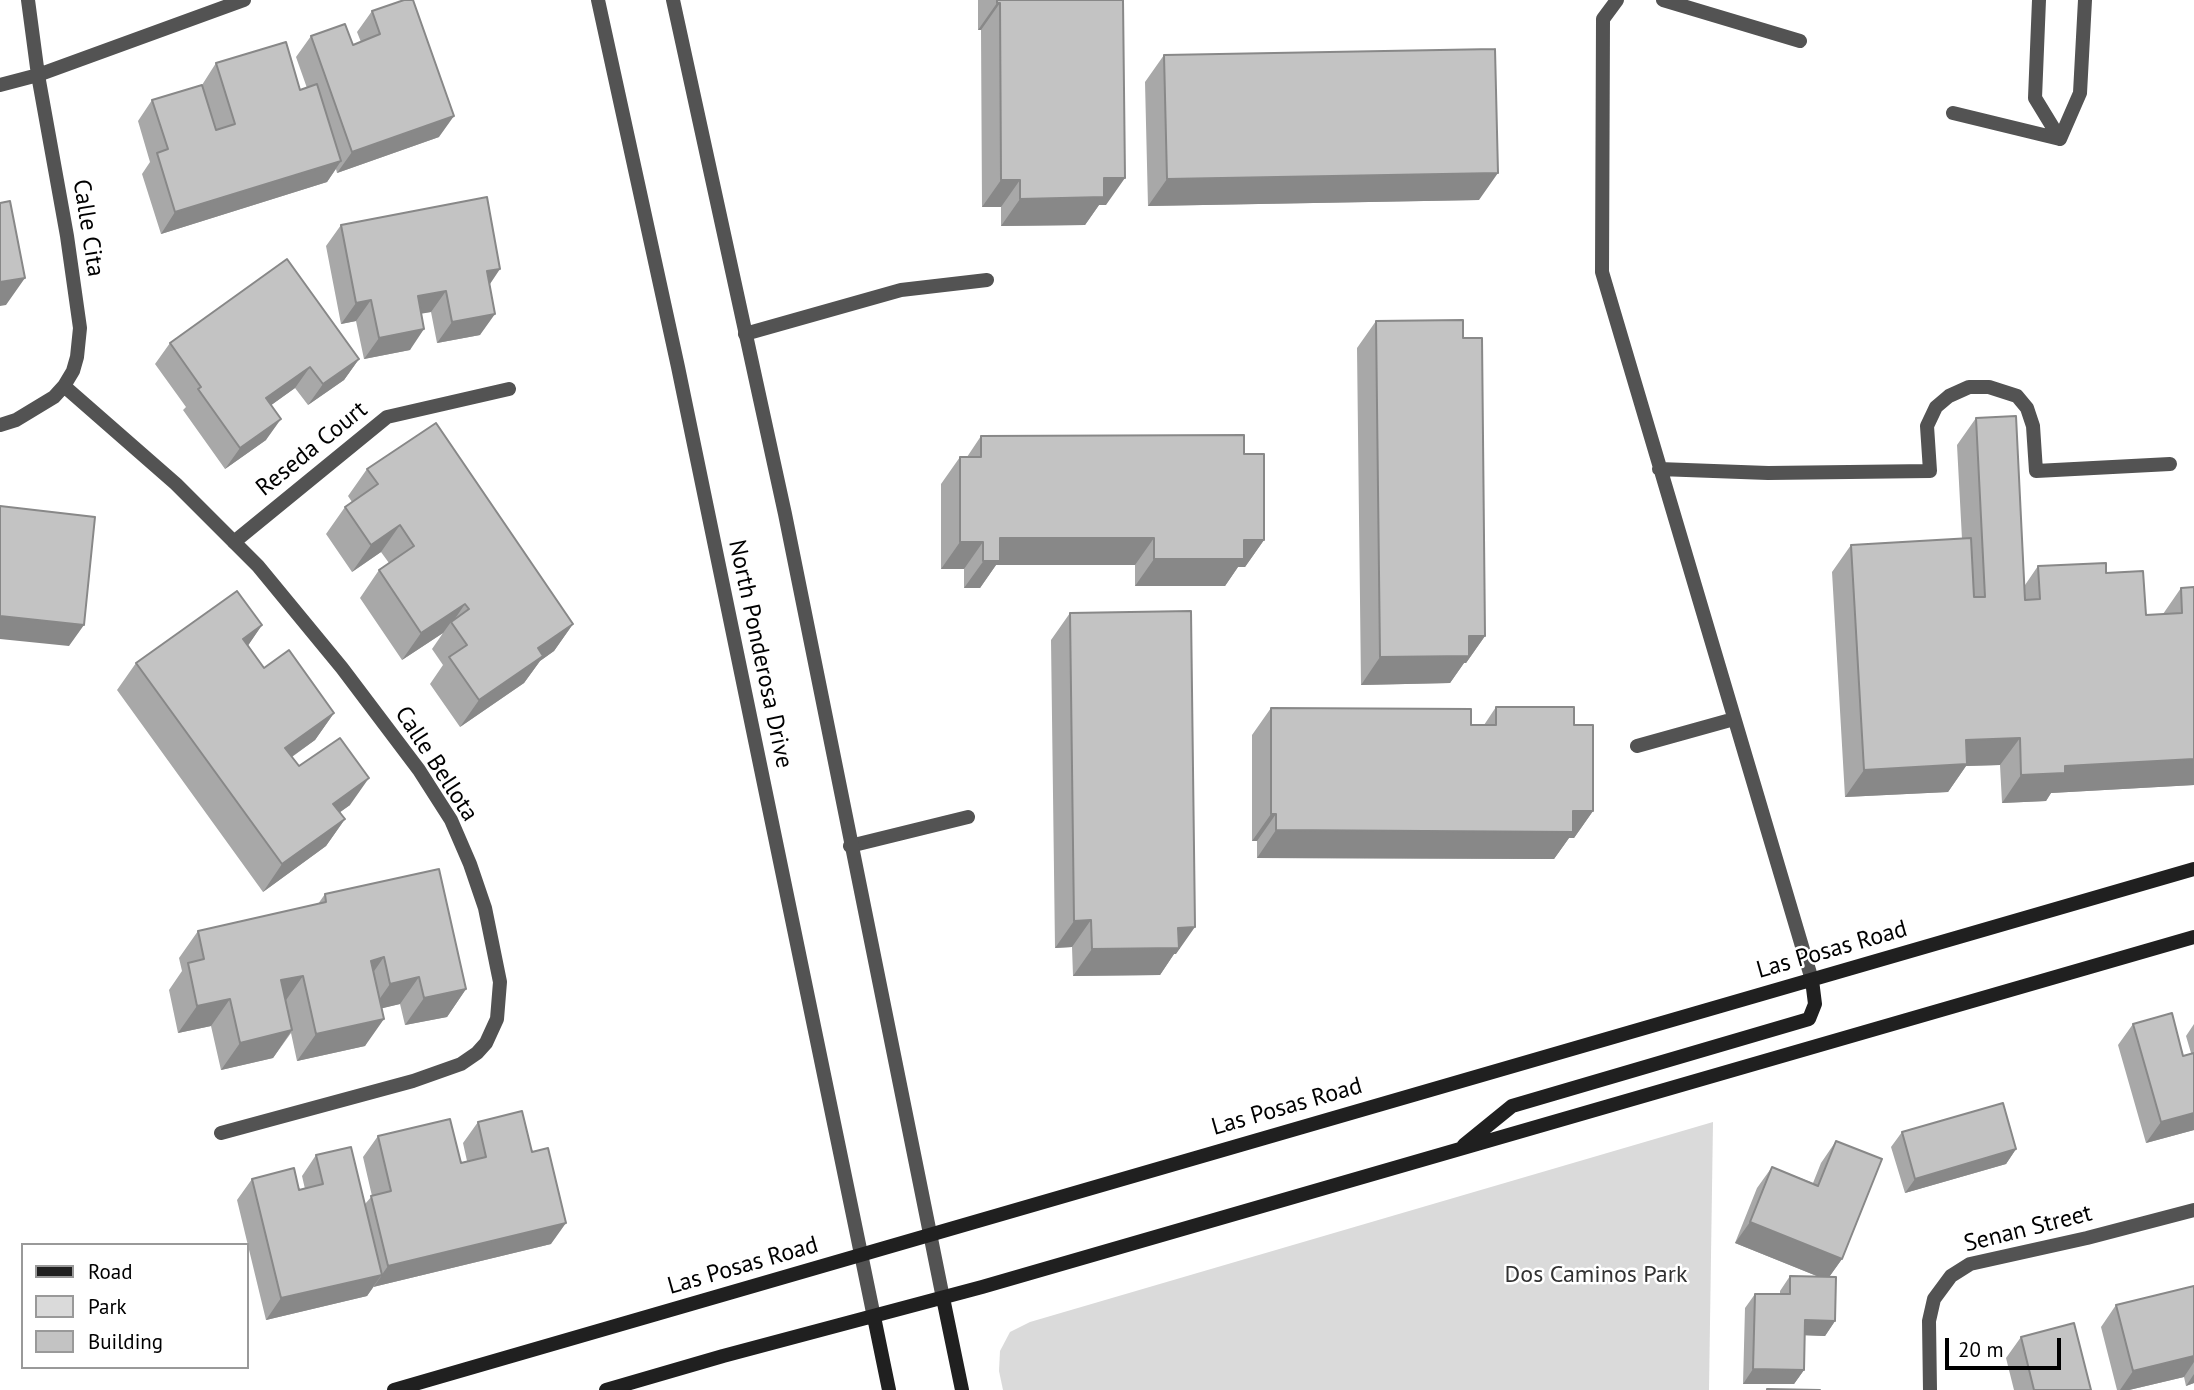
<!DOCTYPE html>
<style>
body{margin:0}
#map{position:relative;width:2194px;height:1390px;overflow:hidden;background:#fff;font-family:"PT Sans",sans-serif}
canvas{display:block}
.legend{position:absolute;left:21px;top:1243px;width:228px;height:126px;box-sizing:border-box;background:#fff;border:2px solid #999;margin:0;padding:9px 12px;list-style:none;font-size:21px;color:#000}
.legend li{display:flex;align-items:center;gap:14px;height:35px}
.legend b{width:35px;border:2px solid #999}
.scale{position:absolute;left:1945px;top:1338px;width:116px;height:32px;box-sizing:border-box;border:4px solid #000;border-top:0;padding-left:9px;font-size:21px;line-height:24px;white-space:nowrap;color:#000;-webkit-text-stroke:5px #fff;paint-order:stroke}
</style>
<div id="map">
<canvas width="2194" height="1390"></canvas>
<ul class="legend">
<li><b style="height:9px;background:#202020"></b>Road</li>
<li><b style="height:19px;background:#dadada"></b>Park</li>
<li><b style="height:19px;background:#c3c3c3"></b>Building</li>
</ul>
<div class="scale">20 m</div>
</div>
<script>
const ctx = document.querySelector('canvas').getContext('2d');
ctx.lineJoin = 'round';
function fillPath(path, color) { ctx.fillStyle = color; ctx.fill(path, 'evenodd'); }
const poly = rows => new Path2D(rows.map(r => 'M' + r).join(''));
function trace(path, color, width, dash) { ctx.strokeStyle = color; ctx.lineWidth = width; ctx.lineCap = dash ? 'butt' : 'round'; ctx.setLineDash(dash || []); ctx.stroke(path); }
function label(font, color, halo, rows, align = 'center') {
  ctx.font = font + ' "PT Sans",sans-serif'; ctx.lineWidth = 5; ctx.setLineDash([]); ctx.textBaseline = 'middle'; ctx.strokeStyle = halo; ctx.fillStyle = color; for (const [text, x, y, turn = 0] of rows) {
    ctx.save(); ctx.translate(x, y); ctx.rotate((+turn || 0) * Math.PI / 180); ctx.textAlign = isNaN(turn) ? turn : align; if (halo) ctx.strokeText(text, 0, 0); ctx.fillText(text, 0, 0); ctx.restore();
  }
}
fillPath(poly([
 [1713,1122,1709,1390,1003,1390,999,1371,1000,1351,1010,1332,1030,1322]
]), '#dadada');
trace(poly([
 [1617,0,1603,19,1602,272,1812,980],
 [1663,0,1800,41],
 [2039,0,2035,98,2060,139],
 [1953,113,2060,139],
 [2060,139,2080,93,2085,0],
 [745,334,901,290,987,280],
 [1659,469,1768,473,1930,471,1927,426,1936,407,1949,396,1969,387,1989,387,2017,396,2027,408,2033,426,2036,471,2170,464],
 [234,542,387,417,509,389],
 [1637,746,1734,719],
 [850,846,968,817]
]), '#535353', 14);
trace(poly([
 [0,85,38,75,244,0],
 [64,386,176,484,258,566,342,668,419,770,451,820,470,864,485,908,500,982,497,1019,486,1043,477,1053,461,1064,413,1081,221,1133],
 [0,425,16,420,54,397,64,386,73,371,77,357,80,328,67,236,38,75,28,0],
 [1930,1390,1929,1321,1934,1299,1951,1276,1970,1264,2087,1238,2194,1210]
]), '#535353', 14);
trace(poly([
 [598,0,678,367,874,1317],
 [673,0,785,514,943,1298]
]), '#535353', 14);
trace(poly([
 [1464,1145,1512,1106,1809,1019,1815,1004,1812,980],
 [943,1298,962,1390],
 [874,1317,889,1390],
 [394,1390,2194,869],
 [606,1390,723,1356,982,1287,2194,937]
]), '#202020', 14);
fillPath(poly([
 [978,0,1123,0,1106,205,1099,205,1085,225,1001,226,1001,207,982,207,981,30,978,30],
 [372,11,439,137,337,173,336,169,327,182,161,234,142,174,150,162,138,121,152,100,202,85,216,63,300,90,307,88,296,57,311,36,353,45,361,42,357,32],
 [1164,55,1479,200,1148,206,1145,82],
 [341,225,490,284,480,335,437,343,431,312,421,313,410,350,364,359,356,321,341,324,326,246],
 [1376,321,1463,338,1485,636,1466,663,1464,663,1450,683,1361,685,1357,348],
 [170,343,359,359,344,380,308,405,295,388,271,405,266,440,225,469,183,410,186,407,155,364],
 [1976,418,2025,585,2038,566,2106,573,2146,615,2163,614,2181,588,2194,785,2051,793,2046,801,2002,803,2000,765,1966,766,1948,792,1845,797,1832,572,1851,545,1962,539,1957,445],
 [981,436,1244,454,1264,540,1245,567,1238,567,1225,586,1135,586,1135,565,996,565,980,588,964,588,964,569,941,569,941,484,960,457,967,457],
 [367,469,573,624,554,651,540,661,524,683,460,727,430,684,443,665,432,649,443,633,402,660,360,598,379,570,389,563,381,552,352,572,326,534,345,507,352,502,348,496],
 [1070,613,1176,954,1174,954,1160,975,1073,976,1072,947,1055,948,1051,640],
 [262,625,248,645,264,668,334,713,315,740,292,757,299,766,350,805,340,812,345,819,326,846,263,892,117,690,136,663],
 [1496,707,1574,725,1593,811,1574,838,1569,838,1554,859,1257,858,1257,841,1252,841,1252,735,1271,708,1471,725,1484,725],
 [325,894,466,989,447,1017,405,1025,400,1004,382,1008,365,1046,297,1061,291,1033,273,1058,221,1070,211,1026,178,1033,169,990,182,971,179,958,198,931,318,904],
 [2133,1024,2183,1056,2191,1053,2186,1036,2194,1024,2194,1130,2146,1143,2118,1045],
 [478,1122,551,1244,373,1287,367,1296,266,1320,237,1200,252,1179,299,1190,305,1189,302,1176,316,1155,365,1204,372,1196,363,1157,378,1136,461,1163,467,1161,463,1143],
 [1902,1132,2016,1149,2006,1164,1905,1193,1891,1147],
 [1836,1141,1842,1259,1829,1277,1835,1321,1825,1336,1805,1335,1804,1370,1794,1384,1743,1384,1745,1308,1755,1294,1780,1294,1780,1291,1790,1276,1819,1277,1735,1243,1757,1188,1772,1167,1813,1183,1821,1163],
 [2194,1286,2194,1383,2186,1386,2184,1377,2129,1390,2117,1390,2101,1327,2116,1305],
 [2021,1337,2091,1390,2014,1390,2006,1358]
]), '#a8a8a8');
fillPath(poly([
 [997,3,1000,3,981,30,978,30],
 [454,116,439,137,337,173,352,152],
 [341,161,327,182,161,234,175,212],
 [1498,173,1479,200,1148,206,1167,179],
 [1104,178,1125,178,1106,205,1099,205,1085,225,1001,226,1020,199],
 [1001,180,1020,180,1001,207,982,207],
 [500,269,486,290,487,271],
 [25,278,6,305,0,306,0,282],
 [446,291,431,312,403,317,418,296],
 [371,300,356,321,341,324,356,303],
 [495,314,480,335,437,343,452,322],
 [424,329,410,350,364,359,379,338],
 [359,359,344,380,308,405,323,384],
 [310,367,295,388,252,419,266,398],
 [281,419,266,440,225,469,240,448],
 [400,525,381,552,352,572,371,545],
 [1000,538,1154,538,1135,565,996,565,980,588,964,588],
 [1244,540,1264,540,1245,567,1238,567,1225,586,1135,586,1154,559],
 [960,542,983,542,964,569,941,569],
 [465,604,452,623,451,622,443,633,402,660,421,633],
 [0,616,84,625,69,646,0,639],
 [573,624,554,651,540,661,524,683,460,727,479,700,538,648],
 [262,625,243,653,243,639],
 [1469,636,1485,636,1466,663,1464,663,1450,683,1361,685,1380,657],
 [334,713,315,740,266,775,285,748],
 [2020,738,2000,765,1966,766,1948,792,1845,797,1864,770,1966,740],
 [2194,759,2194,785,2051,793,2046,801,2002,803,2021,775,2065,766],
 [369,778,350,805,314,831,333,804],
 [1573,811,1593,811,1574,838,1569,838,1554,859,1257,858,1276,830],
 [1271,814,1276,814,1257,841,1252,841],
 [345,819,326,846,263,892,282,864],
 [1091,920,1072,947,1055,948,1074,921],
 [1195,927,1176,954,1174,954,1160,975,1073,976,1092,949,1178,928],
 [384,957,365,984,371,961],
 [303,976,284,1003,281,980],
 [419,977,400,1004,371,1011,390,984],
 [466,989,447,1017,405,1025,424,998],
 [230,999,211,1026,178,1033,197,1006],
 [384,1019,365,1046,297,1061,316,1034],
 [292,1030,273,1058,221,1070,240,1043],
 [2194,1113,2194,1130,2146,1143,2161,1122],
 [2016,1149,2006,1164,1905,1193,1915,1179],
 [1750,1222,1842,1259,1827,1280,1735,1243],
 [566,1223,551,1244,373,1287,388,1266],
 [382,1275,367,1296,266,1320,281,1298],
 [1805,1320,1835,1321,1825,1336,1795,1335],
 [2194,1356,2194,1362,2184,1377,2129,1390,2120,1390,2133,1371],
 [1753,1369,1804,1370,1794,1384,1743,1384],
 [2194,1374,2194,1383,2186,1386]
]), '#888');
const building = poly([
 [404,0,413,0,454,116,352,152,311,36,345,24,353,45,380,34,372,11,404,0],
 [997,0,1123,0,1125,178,1104,178,1104,197,1020,199,1020,180,1001,180,1000,3,997,3,997,0],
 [286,42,300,90,317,84,341,161,175,212,157,153,168,149,152,100,202,85,216,130,235,124,216,63,286,42],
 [1495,49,1498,173,1167,179,1164,55,1495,49],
 [487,197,500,269,487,271,495,314,452,322,446,291,418,296,424,329,379,338,371,300,356,303,341,225,487,197],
 [10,201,25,278,0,282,0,203,10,201],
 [287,259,359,359,323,384,310,367,266,398,281,419,240,448,198,389,201,387,170,343,287,259],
 [1463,320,1463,338,1482,338,1485,636,1469,636,1469,656,1380,657,1376,321,1463,320],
 [2016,416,2025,600,2040,599,2038,566,2106,563,2106,573,2143,571,2146,615,2182,613,2181,588,2194,587,2194,759,2065,766,2065,773,2021,775,2020,738,1966,740,1967,764,1864,770,1851,545,1971,538,1974,597,1985,597,1976,418,2016,416],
 [436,423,573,624,538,648,543,656,479,700,449,657,467,645,451,622,469,609,465,604,421,633,379,570,414,546,400,525,371,545,345,507,378,484,367,469,436,423],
 [1244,435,1244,454,1264,454,1264,540,1244,540,1244,559,1154,559,1154,538,1000,538,1000,561,983,561,983,542,960,542,960,457,981,457,981,436,1244,435],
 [0,506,95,517,84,625,0,616,0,506],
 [237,591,262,625,243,639,264,668,289,650,334,713,285,748,299,766,340,738,369,778,333,804,345,819,282,864,136,663,237,591],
 [1191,611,1195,927,1178,928,1179,948,1092,949,1091,920,1074,921,1070,613,1191,611],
 [1496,707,1574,707,1574,725,1593,725,1593,811,1573,811,1573,832,1276,830,1276,814,1271,814,1271,708,1471,709,1471,725,1496,725,1496,707],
 [439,869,466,989,424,998,419,977,390,984,384,957,371,961,384,1019,316,1034,303,976,281,980,292,1030,240,1043,230,999,197,1006,188,963,204,959,198,931,326,902,325,894,439,869],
 [2172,1013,2183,1056,2194,1053,2194,1113,2161,1122,2133,1024,2172,1013],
 [2003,1103,2016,1149,1915,1179,1902,1132,2003,1103],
 [522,1111,532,1152,548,1148,566,1223,388,1266,371,1196,391,1191,378,1136,450,1119,461,1163,486,1157,478,1122,522,1111],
 [1836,1141,1882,1159,1842,1259,1750,1222,1772,1167,1818,1186,1836,1141],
 [351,1147,382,1275,281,1298,252,1179,294,1168,299,1190,323,1184,316,1155,351,1147],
 [1790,1276,1836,1277,1835,1321,1805,1320,1804,1370,1753,1369,1755,1294,1790,1294,1790,1276],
 [2194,1286,2194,1356,2133,1371,2116,1305,2194,1286],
 [2074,1323,2091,1390,2034,1390,2021,1337,2074,1323],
 [1767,1389,1820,1390,1767,1390,1767,1389]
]);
fillPath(building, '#c3c3c3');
trace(building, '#888', 2);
label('24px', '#000', '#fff', [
 ["Calle Cita",88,228,81],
 ["Reseda Court",312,449,-39],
 ["North Ponderosa Drive",760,654,78],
 ["Calle Bellota",436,764,57],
 ["Las Posas Road",1832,950,-16],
 ["Las Posas Road",1287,1107,-16],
 ["Senan Street",2028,1229,-14],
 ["Las Posas Road",743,1266,-16]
]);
label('24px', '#313131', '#fff', [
 ["Dos Caminos Park",1596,1275]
]);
</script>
